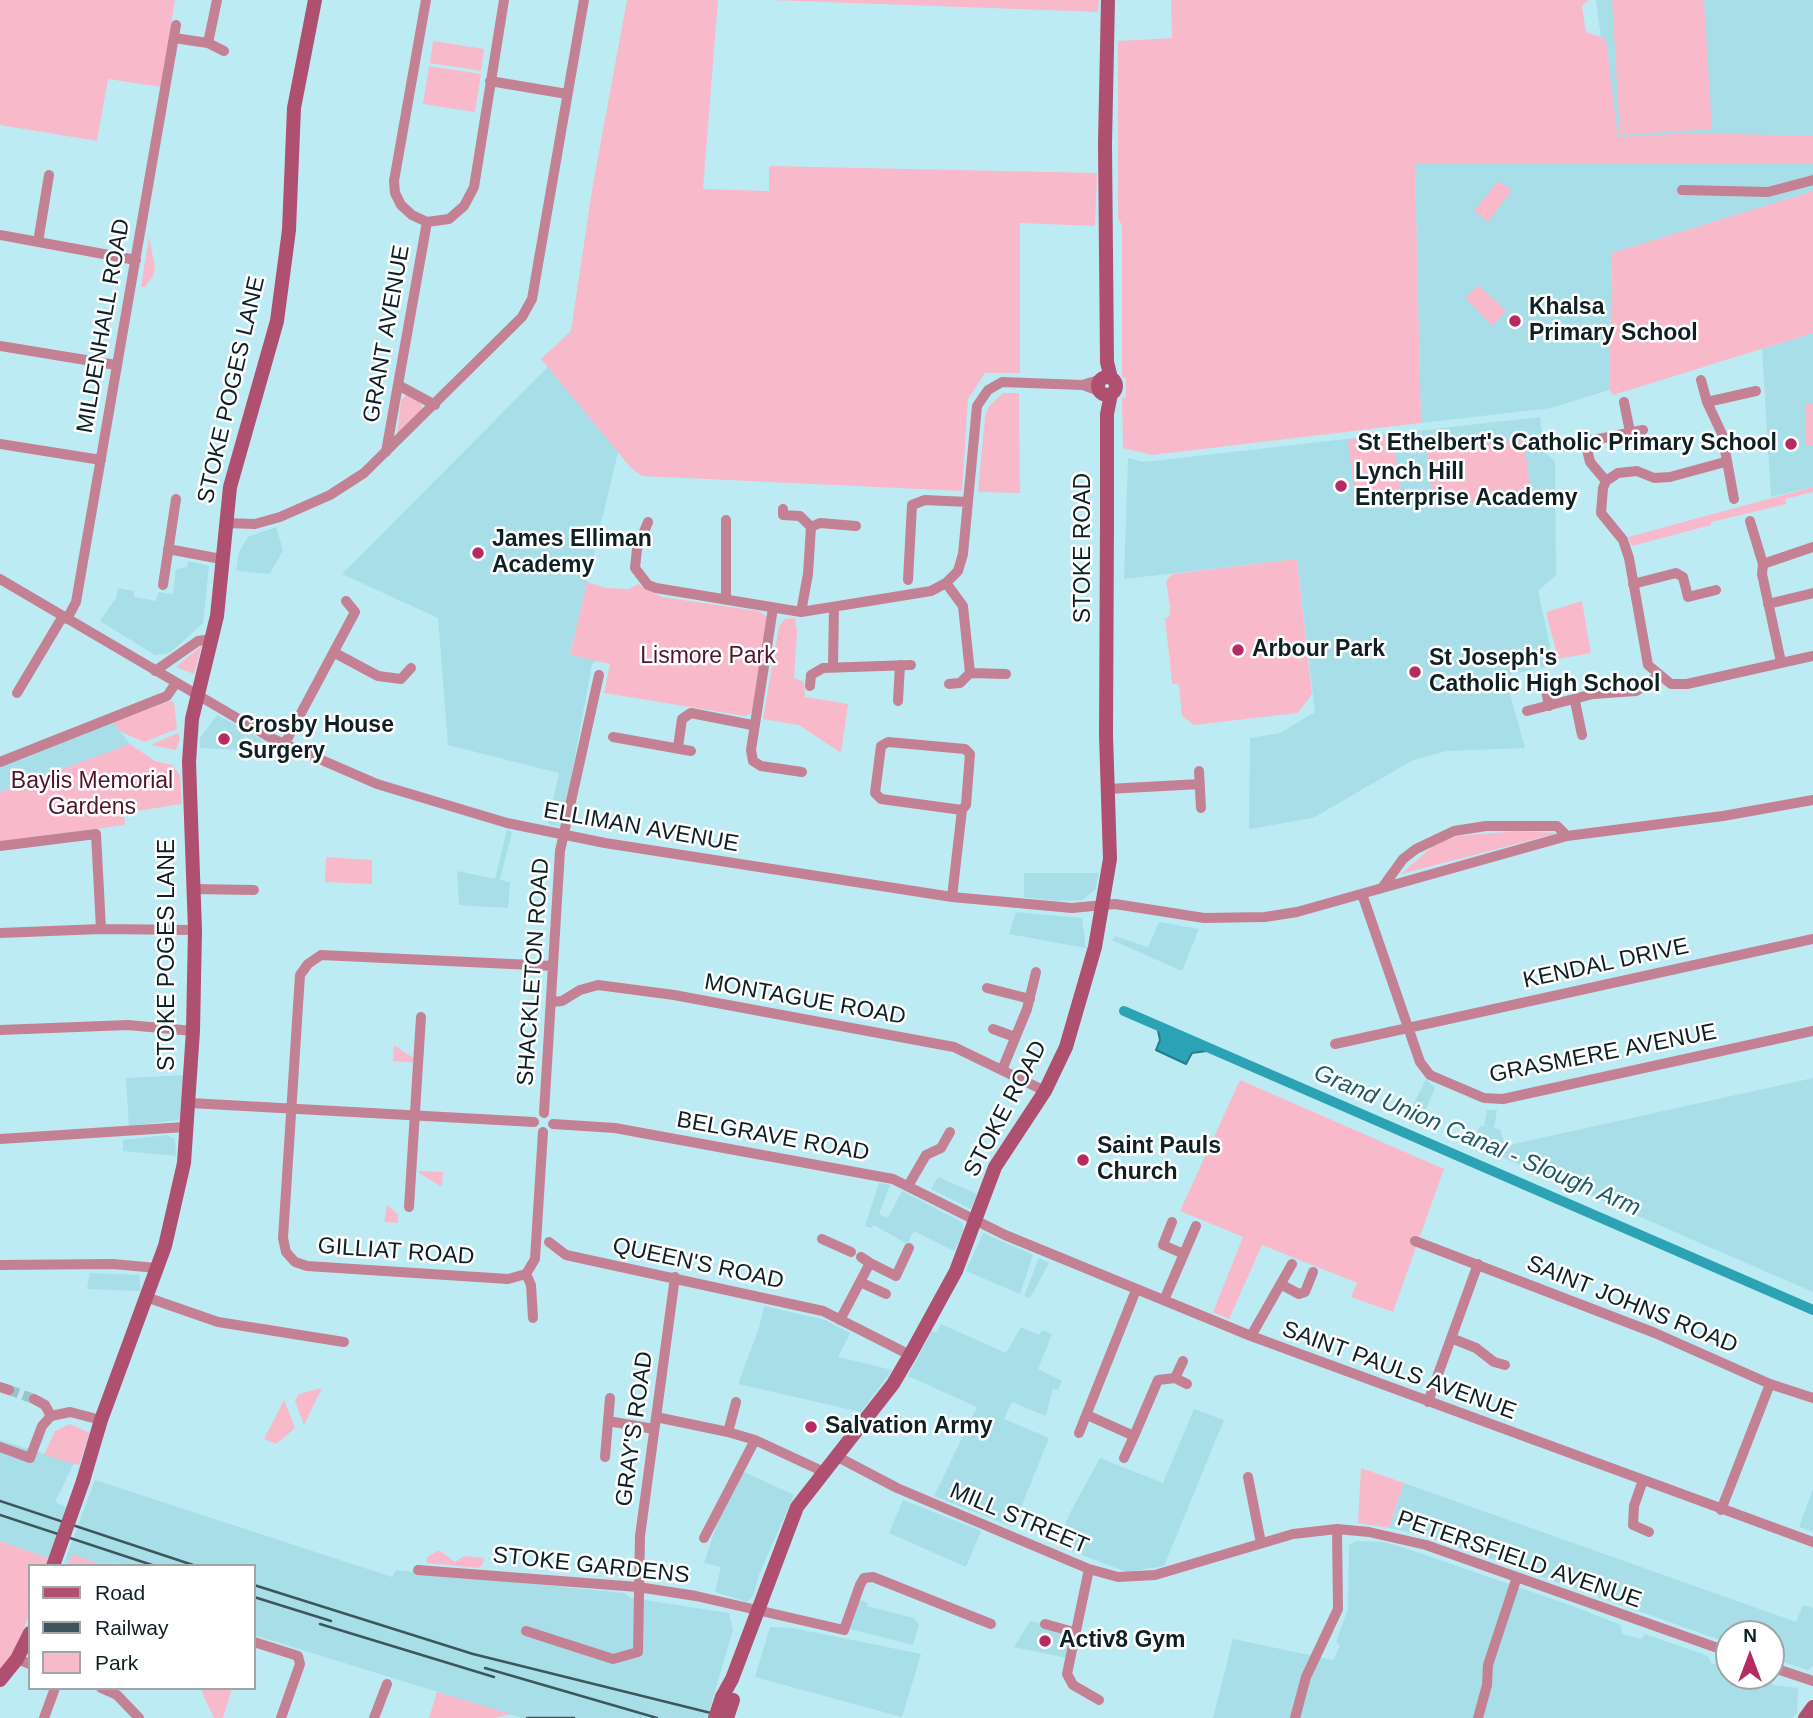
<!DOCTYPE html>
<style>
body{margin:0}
#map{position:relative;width:1813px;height:1718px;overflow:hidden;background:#bdebf4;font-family:Arial,sans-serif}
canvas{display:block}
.legend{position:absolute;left:28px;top:1564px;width:228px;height:126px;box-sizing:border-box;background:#fff;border:2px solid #9fa6a7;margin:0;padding:9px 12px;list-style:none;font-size:21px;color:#0e2023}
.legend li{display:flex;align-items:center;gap:14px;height:35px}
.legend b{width:35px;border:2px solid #9fa6a7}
.north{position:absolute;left:1715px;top:1620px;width:70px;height:70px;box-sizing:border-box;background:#fff;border:2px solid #9fa6a7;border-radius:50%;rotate:0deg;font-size:19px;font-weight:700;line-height:28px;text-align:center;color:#0e2023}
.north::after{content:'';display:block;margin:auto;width:24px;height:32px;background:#b62b64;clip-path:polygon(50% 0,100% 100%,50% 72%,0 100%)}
</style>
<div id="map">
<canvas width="1813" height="1718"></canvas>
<ul class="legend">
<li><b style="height:9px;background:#af5070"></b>Road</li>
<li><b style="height:9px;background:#3d565b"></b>Railway</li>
<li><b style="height:19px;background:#f8bacb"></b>Park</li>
</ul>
<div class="north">N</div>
</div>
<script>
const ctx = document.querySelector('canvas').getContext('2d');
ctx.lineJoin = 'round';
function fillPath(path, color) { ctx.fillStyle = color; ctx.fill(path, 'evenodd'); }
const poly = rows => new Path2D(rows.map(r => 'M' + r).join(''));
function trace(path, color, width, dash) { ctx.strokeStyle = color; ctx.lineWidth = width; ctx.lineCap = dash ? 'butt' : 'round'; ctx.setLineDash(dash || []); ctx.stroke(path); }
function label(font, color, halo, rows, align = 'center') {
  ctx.font = font + ' Arial,sans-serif'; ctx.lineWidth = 5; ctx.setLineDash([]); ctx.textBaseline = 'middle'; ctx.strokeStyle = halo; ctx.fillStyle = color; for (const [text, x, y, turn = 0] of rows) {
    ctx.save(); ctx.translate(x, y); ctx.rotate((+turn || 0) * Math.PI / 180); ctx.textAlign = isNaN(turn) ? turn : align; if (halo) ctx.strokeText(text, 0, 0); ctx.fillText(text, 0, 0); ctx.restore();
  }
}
fillPath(poly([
 [1596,0,1813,0,1813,152,1615,145],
 [1415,164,1813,164,1813,191,1612,253,1609,390,1551,408,1421,423],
 [1813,333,1813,487,1771,497,1762,349],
 [548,367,618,452,570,654,597,661,592,664,562,827,548,824,559,773,448,745,438,618,342,574],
 [1540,417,1544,451,1555,462,1556,575,1538,591,1554,664,1505,676,1525,748,1447,751,1413,760,1313,818,1249,829,1250,738,1280,733,1315,712,1297,559,1124,579,1128,458,1144,462],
 [276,527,283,550,270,574,236,571,239,552,248,537],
 [188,561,209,566,203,623,170,653,155,655,100,621,116,598,118,588,134,591,134,597,156,601,158,592,173,594,176,569,187,567],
 [217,715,251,733,281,752,200,748,200,738],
 [113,722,130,744,0,792,0,763],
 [507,830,512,832,500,880,510,882,508,908,459,905,457,871,495,879],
 [1024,873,1099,873,1095,890,1082,900,1056,901,1024,897],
 [1016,912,1082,918,1086,948,1009,934],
 [1159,922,1199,929,1182,971,1112,940,1115,936,1148,947],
 [186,1075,184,1114,178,1120,129,1126,126,1078],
 [1813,1078,1813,1292,1472,1144,1480,1126,1484,1126,1487,1110,1497,1110,1494,1128,1500,1129,1505,1146],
 [1426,1079,1435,1088,1421,1121,1408,1116],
 [167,1135,175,1139,176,1156,123,1151,123,1140],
 [938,1177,977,1194,971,1209,931,1189],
 [879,1183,890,1185,879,1214,888,1218,902,1191,962,1222,964,1230,954,1251,914,1231,907,1244,874,1225,872,1228,865,1226],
 [983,1233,1033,1255,1020,1294,966,1271],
 [1039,1258,1049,1263,1030,1298,1024,1296],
 [90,1273,139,1275,141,1291,87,1289],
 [764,1306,825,1320,850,1333,838,1357,892,1370,861,1412,738,1384,759,1328],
 [941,1324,1006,1353,1021,1327,1039,1335,1042,1330,1052,1334,1038,1369,1062,1381,1058,1390,1053,1388,1046,1416,1012,1402,1004,1419,1049,1438,1013,1527,934,1496,977,1407,908,1376,932,1331,936,1333],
 [1194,1409,1224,1420,1164,1566,1126,1572,1057,1545,1070,1513,1100,1458,1163,1483],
 [0,1440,74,1463,55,1502,68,1508,51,1559,0,1541],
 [742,1471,794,1495,759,1575,753,1596,747,1602,715,1592,721,1567,704,1563,720,1515],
 [95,1480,392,1577,396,1570,624,1593,631,1598,729,1613,733,1630,707,1718,522,1718,254,1635,254,1566,64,1563],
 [1404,1483,1796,1622,1803,1605,1813,1608,1813,1666,1808,1670,1771,1658,1771,1634,1729,1634,1729,1643,1426,1536,1389,1528],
 [1813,1489,1813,1532,1799,1527],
 [903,1500,981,1531,966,1567,889,1533],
 [1356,1541,1383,1542,1402,1547,1567,1604,1621,1625,1622,1634,1641,1639,1645,1634,1708,1656,1711,1663,1723,1666,1729,1664,1729,1676,1764,1676,1771,1679,1772,1685,1798,1688,1797,1713,1792,1718,1213,1718,1233,1639,1333,1660,1340,1646,1336,1642,1348,1609,1349,1545],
 [860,1600,868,1603,867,1606,913,1618,919,1624,913,1645,850,1629],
 [1030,1621,1073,1630,1067,1658,1014,1647],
 [770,1627,793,1628,921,1654,902,1717,755,1677]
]), '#a7dee8');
fillPath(poly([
 [0,0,175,0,161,87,108,79,97,141,0,125],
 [627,0,718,0,703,189,769,191,769,166,1097,173,1095,226,1020,223,1020,373,985,373,968,399,962,491,642,476,631,468,541,359,571,331,592,190],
 [770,0,1099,0,1098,12],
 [1171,0,1589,0,1582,6,1586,32,1606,39,1618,137,1692,133,1813,136,1813,164,1415,164,1421,423,1152,455,1123,448,1122,398,1126,397,1126,378,1122,377,1122,225,1118,219,1118,41,1172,38],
 [1612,0,1704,0,1712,129,1620,135],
 [433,41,484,49,481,71,430,63],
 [429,66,481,74,475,112,423,104],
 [1498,181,1512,190,1488,222,1474,211],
 [1813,191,1813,333,1613,395,1609,390,1612,253],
 [149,237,155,267,153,276,145,287,141,287],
 [1478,285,1506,311,1492,326,1465,298],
 [1003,393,1019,393,1020,493,978,492,985,416,989,406],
 [406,395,420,400,423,409,397,436,401,400],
 [1805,404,1813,404,1813,446,1805,446],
 [1393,435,1400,490,1355,496,1348,440],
 [1524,440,1531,494,1433,506,1427,451],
 [1813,487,1813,492,1785,499,1787,504,1711,522,1711,525,1632,546,1628,537],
 [1297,559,1312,694,1298,713,1194,725,1182,716,1179,685,1172,683,1165,618,1169,617,1170,607,1166,581,1172,574],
 [587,582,606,588,629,589,638,584,662,597,758,611,766,616,768,620,752,713,745,716,604,693,610,664,570,655],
 [1582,601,1591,653,1558,659,1546,612],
 [795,618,797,632,794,678,804,682,805,697,848,704,841,753,799,725,763,719,779,626,785,619],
 [202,645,194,674,176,667],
 [170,701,174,702,177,729,144,742,121,732,113,722],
 [178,733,180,739,176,750,150,745],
 [130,744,155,761,172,765,180,775,182,804,124,813,125,825,0,842,0,792],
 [1517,831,1558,833,1401,874,1435,844,1457,836],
 [326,857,372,860,372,884,325,882],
 [394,1045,418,1061,418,1063,393,1061],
 [1240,1080,1444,1169,1393,1312,1351,1297,1357,1283,1262,1245,1229,1319,1213,1312,1243,1237,1180,1211],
 [419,1171,443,1172,442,1187,419,1173],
 [387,1205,398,1214,398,1223,384,1222],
 [322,1388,304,1425,295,1401,299,1394],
 [284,1400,295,1428,276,1444,264,1439],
 [70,1424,90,1433,79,1465,44,1455,55,1431],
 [1361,1468,1404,1483,1389,1528,1358,1523],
 [0,1541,48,1558,46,1566,30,1566,30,1612,15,1653,0,1672],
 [439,1550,455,1562,464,1556,484,1558,482,1566,478,1568,427,1563,427,1557],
 [72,1554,106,1566,68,1564],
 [200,1688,229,1688,231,1692,223,1718,214,1718],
 [437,1692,511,1714,495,1718,429,1718]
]), '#f8bacb');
const water = poly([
 [1157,1026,1182,1036,1214,1050,1192,1053,1186,1064,1156,1050,1160,1040,1157,1026]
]);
fillPath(water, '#2ca3b5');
trace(water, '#237c89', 2);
trace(poly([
 [1124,1011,1813,1310]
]), '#2ca3b5', 10);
trace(poly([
 [9,1390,34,1399]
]), '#9ac2ca', 10, [10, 5]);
trace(poly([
 [217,0,208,43,224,51],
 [426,0,394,181,395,193,401,205,412,215,427,222,449,219,464,206,474,187,504,0],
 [174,38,208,43],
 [490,81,567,94],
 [1682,190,1768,192,1813,180],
 [0,235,136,260],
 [38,242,49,175],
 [0,346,116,365],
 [1701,380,1707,402,1722,434,1734,499],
 [398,385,435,405],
 [1083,385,1099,391],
 [1624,402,1630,432],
 [1707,402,1756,391],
 [1585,441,1590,462,1606,481],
 [0,444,101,460],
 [1560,447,1643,430],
 [386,452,427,222],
 [1725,462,1670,477,1654,478,1637,471,1618,473,1606,481,1603,488,1601,513,1623,540,1629,558,1648,665,1671,684,1687,684,1813,656],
 [783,509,783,515,800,516,811,527,808,574,801,612],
 [726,520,726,599],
 [1750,521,1763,564],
 [648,522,637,549,635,568,648,585,656,588,801,612,931,591,946,583,958,571,963,554,977,406,988,390,1002,382,1082,385,1099,380],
 [225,523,255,524,280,517,330,495,364,473,522,317,532,299,584,0],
 [811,527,820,523,856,526],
 [168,549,221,559],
 [0,579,271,738,377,784,507,823,605,843,952,897,1072,908,1115,904,1204,918,1265,917,1297,912,1567,836,1723,816,1813,800],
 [908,580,912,505,925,500,968,502],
 [946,583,963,606,970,673,960,683,949,684],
 [1633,584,1676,573,1683,577,1688,597,1716,590],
 [163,585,176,499],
 [1768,604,1813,593],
 [773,608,751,750,753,761,761,766,802,772],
 [67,619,76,602,176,25],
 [335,653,378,676,401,679,411,668],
 [1781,662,1762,574,1763,564,1813,547],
 [833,666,834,608],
 [155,671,198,641,213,639],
 [970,673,1006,674],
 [1544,680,1549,706],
 [810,686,811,675,823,668,911,665],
 [17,693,63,616],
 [898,701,900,665],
 [1575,701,1582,735],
 [1527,711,1593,694,1636,691,1658,676],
 [613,737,691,751],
 [284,745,355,612,346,601],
 [678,747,682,719,691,713,752,725],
 [0,762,167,696,176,683],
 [1199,771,1201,808],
 [1108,789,1200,784],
 [0,846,96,834,101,929],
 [1382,888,1403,859,1416,849,1454,831,1486,826,1557,826,1567,836],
 [193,889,254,890],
 [1362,894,1420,1062,1430,1075,1484,1098,1503,1099,1813,1031],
 [952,897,962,810,966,805,970,754,965,749,888,742,881,746,875,793,881,799,962,810],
 [0,933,101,929,195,930],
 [987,988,1030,999],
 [552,1002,562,1001,580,990,598,985,674,995,954,1047,1045,1091],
 [993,1029,1015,1037],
 [0,1030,128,1025,193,1031],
 [1335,1044,1813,939],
 [1002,1070,1027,1009,1036,972],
 [190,1103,534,1122],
 [544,1113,560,851,599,675],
 [553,1124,615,1128,893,1179,1005,1235,1251,1336,1813,1542],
 [0,1139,185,1127],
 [908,1186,926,1155,941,1148,950,1132],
 [409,1207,421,1017],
 [1172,1222,1163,1245,1184,1254],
 [822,1239,851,1252],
 [1415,1241,1655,1333,1770,1384,1813,1398],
 [549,1242,566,1255,823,1311,910,1355],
 [861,1257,870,1263],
 [0,1265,113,1264,157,1268],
 [526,1274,508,1279,307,1266,295,1262,286,1252,283,1238,300,975,308,964,321,955,553,966],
 [526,1274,535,1259,543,1132],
 [526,1274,531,1285,533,1318],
 [860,1282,886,1294],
 [1282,1285,1299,1294,1305,1292,1313,1272],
 [146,1297,218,1322,344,1342],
 [1164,1300,1196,1226],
 [840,1320,870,1263,896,1276,909,1248],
 [1251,1336,1292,1264],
 [1451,1338,1476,1348,1494,1362,1505,1365],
 [1175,1378,1187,1384],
 [0,1387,9,1390],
 [34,1399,45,1405,51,1416],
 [736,1402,728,1432,755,1440],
 [1428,1402,1478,1264],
 [1087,1415,1134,1436,1158,1380,1175,1378,1183,1361],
 [656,1417,728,1432],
 [608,1421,654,1429],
 [1079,1433,1136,1290],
 [0,1447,30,1458,42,1426,51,1416,70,1412,101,1420],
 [836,1456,897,1488,1089,1569,1067,1674,1073,1685,1099,1700],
 [605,1457,610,1398],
 [1124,1458,1134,1436],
 [1248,1477,1261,1543],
 [1643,1480,1634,1506,1633,1525,1649,1532],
 [1721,1510,1770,1384],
 [704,1538,755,1440,824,1472],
 [1089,1569,1118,1577,1155,1575,1293,1534,1337,1529,1369,1532,1426,1545,1729,1652],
 [418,1570,638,1587,696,1596,844,1630,860,1585,864,1578,873,1577,991,1624],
 [1045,1624,1074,1632],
 [526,1631,613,1659,638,1652,640,1536,675,1277],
 [254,1642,298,1656,300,1664,281,1718],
 [17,1659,30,1664],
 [1771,1667,1813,1681],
 [101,1688,117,1695,139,1718],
 [44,1718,55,1688],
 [374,1718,387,1684],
 [1295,1718,1306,1677,1338,1609,1337,1529],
 [1478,1718,1487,1685,1488,1665,1517,1577]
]), '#c48194', 10);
trace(poly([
 [1108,0,1105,144,1107,362,1111,378],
 '1098 386a9 9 0 1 1 18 0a9 9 0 1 1-18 0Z',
 [83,1481,101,1420,165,1246,184,1163,193,1031,195,930,189,762,192,719,217,616,230,487,277,321,289,230,294,108,315,0],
 [0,1680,17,1659,30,1633],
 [722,1697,732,1679,797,1507,893,1384,910,1355,956,1271,995,1167,1045,1091,1066,1047,1095,947,1110,859,1106,735,1107,521,1107,414,1111,394],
 [1805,1718,1813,1707]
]), '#af5070', 14);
trace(poly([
 [0,1501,196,1566],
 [0,1515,155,1566],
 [254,1585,473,1654,731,1718],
 [254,1597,331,1621],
 [320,1624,494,1677],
 [485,1668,657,1718],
 [527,1718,574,1718]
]), '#3d565b', 2.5);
trace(poly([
 [53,1566,83,1481],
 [715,1718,722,1697],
 [727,1718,733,1700]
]), '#af5070', 14);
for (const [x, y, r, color] of [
 [1515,321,7,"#b62b64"],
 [1791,444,7,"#b62b64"],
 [1341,486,7,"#b62b64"],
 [478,553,7,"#b62b64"],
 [1238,650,7,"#b62b64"],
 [1415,672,7,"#b62b64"],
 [224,739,7,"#b62b64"],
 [1083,1160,7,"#b62b64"],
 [811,1427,7,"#b62b64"],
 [1045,1641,7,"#b62b64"]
]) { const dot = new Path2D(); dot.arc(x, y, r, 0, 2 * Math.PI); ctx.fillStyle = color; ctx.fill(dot); trace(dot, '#fff', 2.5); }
label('bold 23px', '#0e2023', '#fff', [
 ["Khalsa",1529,308],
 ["Primary School",1529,334],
 ["St Ethelbert's Catholic Primary School",1777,444,"right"],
 ["Lynch Hill",1355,473],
 ["Enterprise Academy",1355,499],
 ["James Elliman",492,540],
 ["Academy",492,566],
 ["Arbour Park",1252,650],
 ["St Joseph's",1429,659],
 ["Catholic High School",1429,685],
 ["Crosby House",238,726],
 ["Surgery",238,752],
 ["Saint Pauls",1097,1147],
 ["Church",1097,1173],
 ["Salvation Army",825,1427],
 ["Activ8 Gym",1059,1641]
], 'left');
label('23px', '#0e2023', '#fff', [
 ["MILDENHALL ROAD",104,326,-80],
 ["GRANT AVENUE",387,334,-80],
 ["STOKE POGES LANE",232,390,-77],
 ["STOKE ROAD",1084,548,-90],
 ["ELLIMAN AVENUE",641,828,10],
 ["STOKE POGES LANE",168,955,-90],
 ["KENDAL DRIVE",1606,964,-12],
 ["SHACKLETON ROAD",534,972,-86],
 ["MONTAGUE ROAD",805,1000,10],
 ["GRASMERE AVENUE",1603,1054,-11],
 ["STOKE ROAD",1006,1109,-62],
 ["BELGRAVE ROAD",773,1137,10],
 ["GILLIAT ROAD",396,1252,4],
 ["QUEEN'S ROAD",698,1264,12],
 ["SAINT JOHNS ROAD",1632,1305,22],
 ["SAINT PAULS AVENUE",1399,1371,20],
 ["GRAY'S ROAD",635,1429,-82],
 ["MILL STREET",1019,1519,23],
 ["PETERSFIELD AVENUE",1519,1560,19],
 ["STOKE GARDENS",591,1566,6]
]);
label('23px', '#52132c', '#fff', [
 ["Lismore Park",708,657],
 ["Baylis Memorial",92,782],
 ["Gardens",92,808]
]);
label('italic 24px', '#1c5a64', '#fff', [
 ["Grand Union Canal - Slough Arm",1477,1141,23]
]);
</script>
